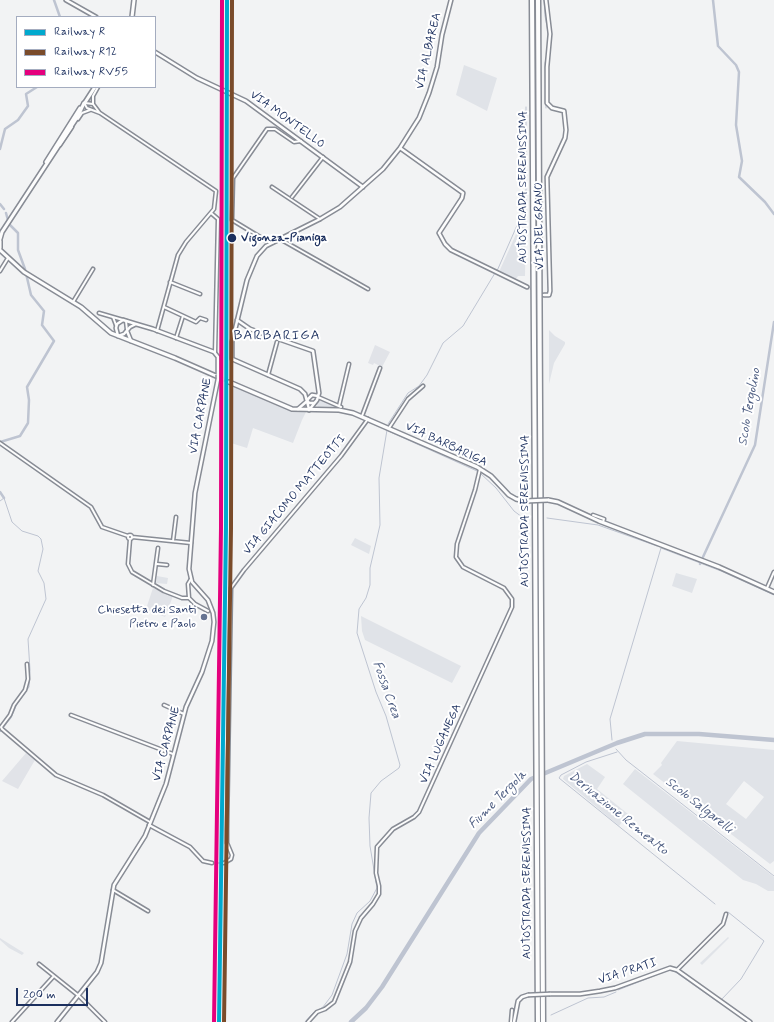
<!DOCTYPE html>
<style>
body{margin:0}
#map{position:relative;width:774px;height:1022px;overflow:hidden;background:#f2f3f4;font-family:Mynerve,sans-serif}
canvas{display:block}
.legend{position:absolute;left:16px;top:16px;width:140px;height:72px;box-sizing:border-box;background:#fff;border:1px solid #a4acbf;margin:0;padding:5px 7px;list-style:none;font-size:12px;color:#1b2f5e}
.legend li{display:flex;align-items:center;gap:8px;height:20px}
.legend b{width:20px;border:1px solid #a4acbf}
.scale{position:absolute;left:16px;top:988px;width:72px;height:18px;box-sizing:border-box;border:2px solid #1b2f5e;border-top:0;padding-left:5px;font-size:12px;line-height:14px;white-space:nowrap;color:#1b2f5e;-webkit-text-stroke:3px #fff;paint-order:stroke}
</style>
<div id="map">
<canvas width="774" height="1022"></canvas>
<ul class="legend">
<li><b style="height:5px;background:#00a9ce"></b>Railway R</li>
<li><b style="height:5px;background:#7a4b2a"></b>Railway R12</li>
<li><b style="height:5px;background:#e5007d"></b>Railway RV55</li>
</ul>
<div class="scale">200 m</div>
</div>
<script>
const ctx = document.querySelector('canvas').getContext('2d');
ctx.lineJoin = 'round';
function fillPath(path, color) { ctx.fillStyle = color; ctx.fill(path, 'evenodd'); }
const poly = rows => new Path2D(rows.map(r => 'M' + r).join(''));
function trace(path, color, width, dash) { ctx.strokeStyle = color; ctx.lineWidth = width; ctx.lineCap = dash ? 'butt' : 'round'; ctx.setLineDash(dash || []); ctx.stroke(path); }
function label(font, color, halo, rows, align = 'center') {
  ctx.font = font + ' Mynerve,sans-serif'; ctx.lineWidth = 4; ctx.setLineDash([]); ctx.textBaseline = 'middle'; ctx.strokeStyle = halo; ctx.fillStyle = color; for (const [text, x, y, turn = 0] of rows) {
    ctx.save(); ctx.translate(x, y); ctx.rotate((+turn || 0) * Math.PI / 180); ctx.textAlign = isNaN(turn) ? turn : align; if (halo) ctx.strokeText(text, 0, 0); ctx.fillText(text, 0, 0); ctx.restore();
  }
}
fillPath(poly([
 [375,345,390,352,382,367,374,363,373,365,368,363],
 [153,588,173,596,165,617,146,609],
 [26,753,35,760,18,789,2,781]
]), '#e1e3e8');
fillPath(poly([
 [464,65,497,78,487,111,456,95],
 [526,212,525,276,518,276,515,280,499,272],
 [549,330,555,336,565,342,565,344,554,363,549,384],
 [230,385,289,410,306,412,302,420,293,443,253,428,247,448,231,443],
 [322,400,339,407,340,408,318,407,316,403],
 [355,538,371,546,369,554,351,545],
 [676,573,697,579,692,593,672,586],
 [157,576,168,578,167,584,156,583],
 [361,616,461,666,452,683,365,640,362,631],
 [677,741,774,750,774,861,770,864,653,774,662,765,661,763],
 [744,781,764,797,746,819,726,804],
 [587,764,605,777,597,789,628,814,619,826,563,779,564,776],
 [635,769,774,877,774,891,768,891,756,884,743,880,623,784],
 [728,937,729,938,702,965,700,963],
 [0,938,24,953,22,955,9,948,0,940]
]), '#e0e3e8');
trace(poly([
 [544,0,545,16,548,32,548,48],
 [546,108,545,63,547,55],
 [497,271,526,205,526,107],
 [388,424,408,393,419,386,427,375,443,343,463,326,495,273],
 [388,431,477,471],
 [480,473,496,488,514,511,522,517,529,518],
 [0,501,4,498,12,522,22,531,38,536,41,539,43,549,38,571,44,583,46,599,28,639,30,670,29,687,17,704,11,718,3,728],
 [547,518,598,525,657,546],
 [0,732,1,731],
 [612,740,610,719,661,548,721,571,774,595],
 [616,749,626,760,774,876],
 [617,752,586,762,561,775,559,778,715,904],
 [669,970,674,971,718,1002],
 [618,990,664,972],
 [721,1000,741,979,764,941,728,912],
 [551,1015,588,998,604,997,616,992],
 [305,1022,312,1014,323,1007,332,995,347,954,352,924,357,913,370,901,377,888,370,846,369,818,371,793,381,781,399,768,400,765,386,716,376,692,357,633,359,609,366,598,370,585,370,568,380,525,379,478,387,430]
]), '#bec4d1', 1);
trace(poly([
 [54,0,60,17],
 [713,0,718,46,736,65,739,72,736,125,742,161,739,177,765,202,774,214],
 [0,149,5,129,18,120,28,106,26,94,37,87],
 [0,204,4,209],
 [0,442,20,436,28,423,29,400,27,387,54,341,42,325,44,311,31,295,25,269,18,250,18,233,9,224,6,213],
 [0,492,4,498],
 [703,557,755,445,774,322],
 [700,564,701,562]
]), '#bec4d1', 2.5);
trace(poly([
 [351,1022,366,1008,382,987,479,833,531,779,617,743,645,734,699,734,774,740]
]), '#bec4d1', 4.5);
trace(poly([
 [212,863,224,863]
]), '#c7ccd6', 2, [2, 1]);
trace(poly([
 [527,287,544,295]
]), '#c7ccd6', 2.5, [2.5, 1]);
trace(poly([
 [216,376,229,382]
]), '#c7ccd6', 3, [3, 1.5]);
const minor = poly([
 [84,103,87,108,100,113,216,191,214,209,186,242,178,255,157,331],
 [85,103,93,104,99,112],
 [93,104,93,96,98,87],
 [78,119,82,113,90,110],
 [60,145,72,127],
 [272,187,320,219],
 [292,197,323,157],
 [211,213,218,219,215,353],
 [280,239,368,289],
 [270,243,232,220,233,178,267,129,275,129,294,142,301,141],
 [0,271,8,258],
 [170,282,200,294],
 [73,302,93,269],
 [164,307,196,322,200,318,206,320],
 [99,313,123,320],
 [113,317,116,325],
 [126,321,127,330],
 [176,338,183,316],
 [268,375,277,342],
 [318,397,341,407],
 [339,406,349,364],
 [362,416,380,368],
 [389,428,408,399,423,386],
 [0,443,91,507,102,527,128,536],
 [593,515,604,519,603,522],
 '128 537a2 2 0 1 1 4 0a2 2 0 1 1-4 0Z',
 [132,537,191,543],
 [130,539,128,564,132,572,164,591,182,598,189,598],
 [173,541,176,517],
 [157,564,167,565],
 [191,579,188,584,189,598,195,604,208,611],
 [153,585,158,548],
 [767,588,774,572],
 [27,664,28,679,25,690,14,705,10,715,1,727,2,729,56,775,103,795,150,822],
 [164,705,184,714],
 [71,715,173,754],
 [149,825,190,847,203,861,212,863],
 [224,863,231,859,232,855,227,843,227,829,231,588,244,570,341,456,368,419],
 [113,890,148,911],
 [39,964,79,996,105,1022],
 [677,970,723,924,726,914],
 [12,1022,53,977],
 [308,1022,317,1012,325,1009,334,1002,350,962,355,931,361,918,373,904,379,894,379,886,376,873,377,847,393,829,414,817,419,812,512,607,512,599,504,588,463,567,456,557,457,544,475,490,480,469],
 [511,1022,512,1010]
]);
const tertiary = poly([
 [66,0,96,17],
 [155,52,197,78,246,101,363,187],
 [400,148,463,193,462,198,439,233,445,244,451,250,527,287],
 [544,295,549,295,550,291,547,177,565,138,566,130,564,111,552,108,547,103,547,67,550,34,546,0],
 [237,320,250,329,313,351,319,393,317,400,309,410],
 [136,324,130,327,124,334,118,336,116,328,117,324,123,320,136,324,153,329,214,352,218,357,218,375],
 [127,331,131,341],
 [314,403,309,403,307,400,312,395,318,396],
 [298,409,306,402],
 [309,409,305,394,300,389,232,359,232,342,247,280,257,256,266,246,320,219,340,207,383,169,400,148,419,118,429,93,437,67,442,35,451,0],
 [550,994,580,994,600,991,615,988,670,968,677,970,750,1022],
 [57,1022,97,972,101,963,114,885,145,836,166,784,186,707,202,672,212,641,214,622,213,613,208,600,192,582,189,569,195,493,218,379],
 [514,1022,518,1001,522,997,528,995]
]);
const secondary = poly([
 [132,17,134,0],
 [84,104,95,87],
 [46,162,80,108],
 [0,239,2,232,78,116,84,103],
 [0,241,0,248],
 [0,250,24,272,81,307,111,333,175,358,216,376],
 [229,382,292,409,339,410,353,413,477,467,491,476,509,495,516,499,525,501],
 [548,500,558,502,599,521,719,567,774,592]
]);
const motorway = poly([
 [532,0,538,1022],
 [538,0,543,1022]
]);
trace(minor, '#888c95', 5);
trace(tertiary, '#888c95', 5.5);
trace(secondary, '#888c95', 6);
trace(motorway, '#888c95', 7);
trace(minor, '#fdfdfd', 2);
trace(tertiary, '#fdfdfd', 2.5);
trace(secondary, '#fdfdfd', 3);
trace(motorway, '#fdfdfd', 4);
const tertiaryBridge = poly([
 [218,375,218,379],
 [528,995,550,994]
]);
const secondaryBridge = poly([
 [525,501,548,500]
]);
trace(tertiaryBridge, '#888c95', 5.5, []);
trace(secondaryBridge, '#888c95', 6, []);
trace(tertiaryBridge, '#fdfdfd', 2.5);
trace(secondaryBridge, '#fdfdfd', 3);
trace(poly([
 [219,1022,226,528,227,0]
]), '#00a9ce', 4);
trace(poly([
 [224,1022,231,528,232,0]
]), '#7a4b2a', 4);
trace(poly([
 [214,1022,221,528,222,0]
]), '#e5007d', 4);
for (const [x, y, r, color] of [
 [232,238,5,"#1b2f5e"],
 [204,617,4,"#667492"]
]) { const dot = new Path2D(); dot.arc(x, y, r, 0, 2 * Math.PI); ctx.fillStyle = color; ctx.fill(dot); trace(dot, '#fff', 1.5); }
label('12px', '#1b2f5e', '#fff', [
 ["VIA ALBAREA",429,51,-77],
 ["VIA MONTELLO",287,120,36],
 ["AUTOSTRADA SERENISSIMA",523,187,-90],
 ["VIA DEL GRANO",540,226,-91],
 ["VIA CARPANE",201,416,-79],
 ["VIA BARBARIGA",446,445,25],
 ["VIA GIACOMO MATTEOTTI",295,495,-50],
 ["AUTOSTRADA SERENISSIMA",525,511,-90],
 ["VIA CARPANE",167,744,-75],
 ["VIA LUGANEGA",441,744,-66],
 ["AUTOSTRADA SERENISSIMA",527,883,-90],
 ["VIA PRATI",628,972,-18]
]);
label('bold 12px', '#1b2f5e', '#fff', [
 ["Vigonza-Pianiga",241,238]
], 'left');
label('12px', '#1b2f5e', '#fff', [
 ["Chiesetta dei Santi",196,610],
 ["Pietro e Paolo",196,624]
], 'right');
label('italic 13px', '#4c5c81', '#fff', [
 ["Scolo Tergolino",750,407,-80],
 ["Fossa Crea",386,690,70],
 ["Fiume Tergola",498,800,-45],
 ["Scolo Salgarelli",699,806,38],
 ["Derivazione Remealto",618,814,39]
]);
ctx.letterSpacing = '1px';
label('14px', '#1b2f5e', '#fff', [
 ["BARBARIGA",277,336]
]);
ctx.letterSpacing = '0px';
</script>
